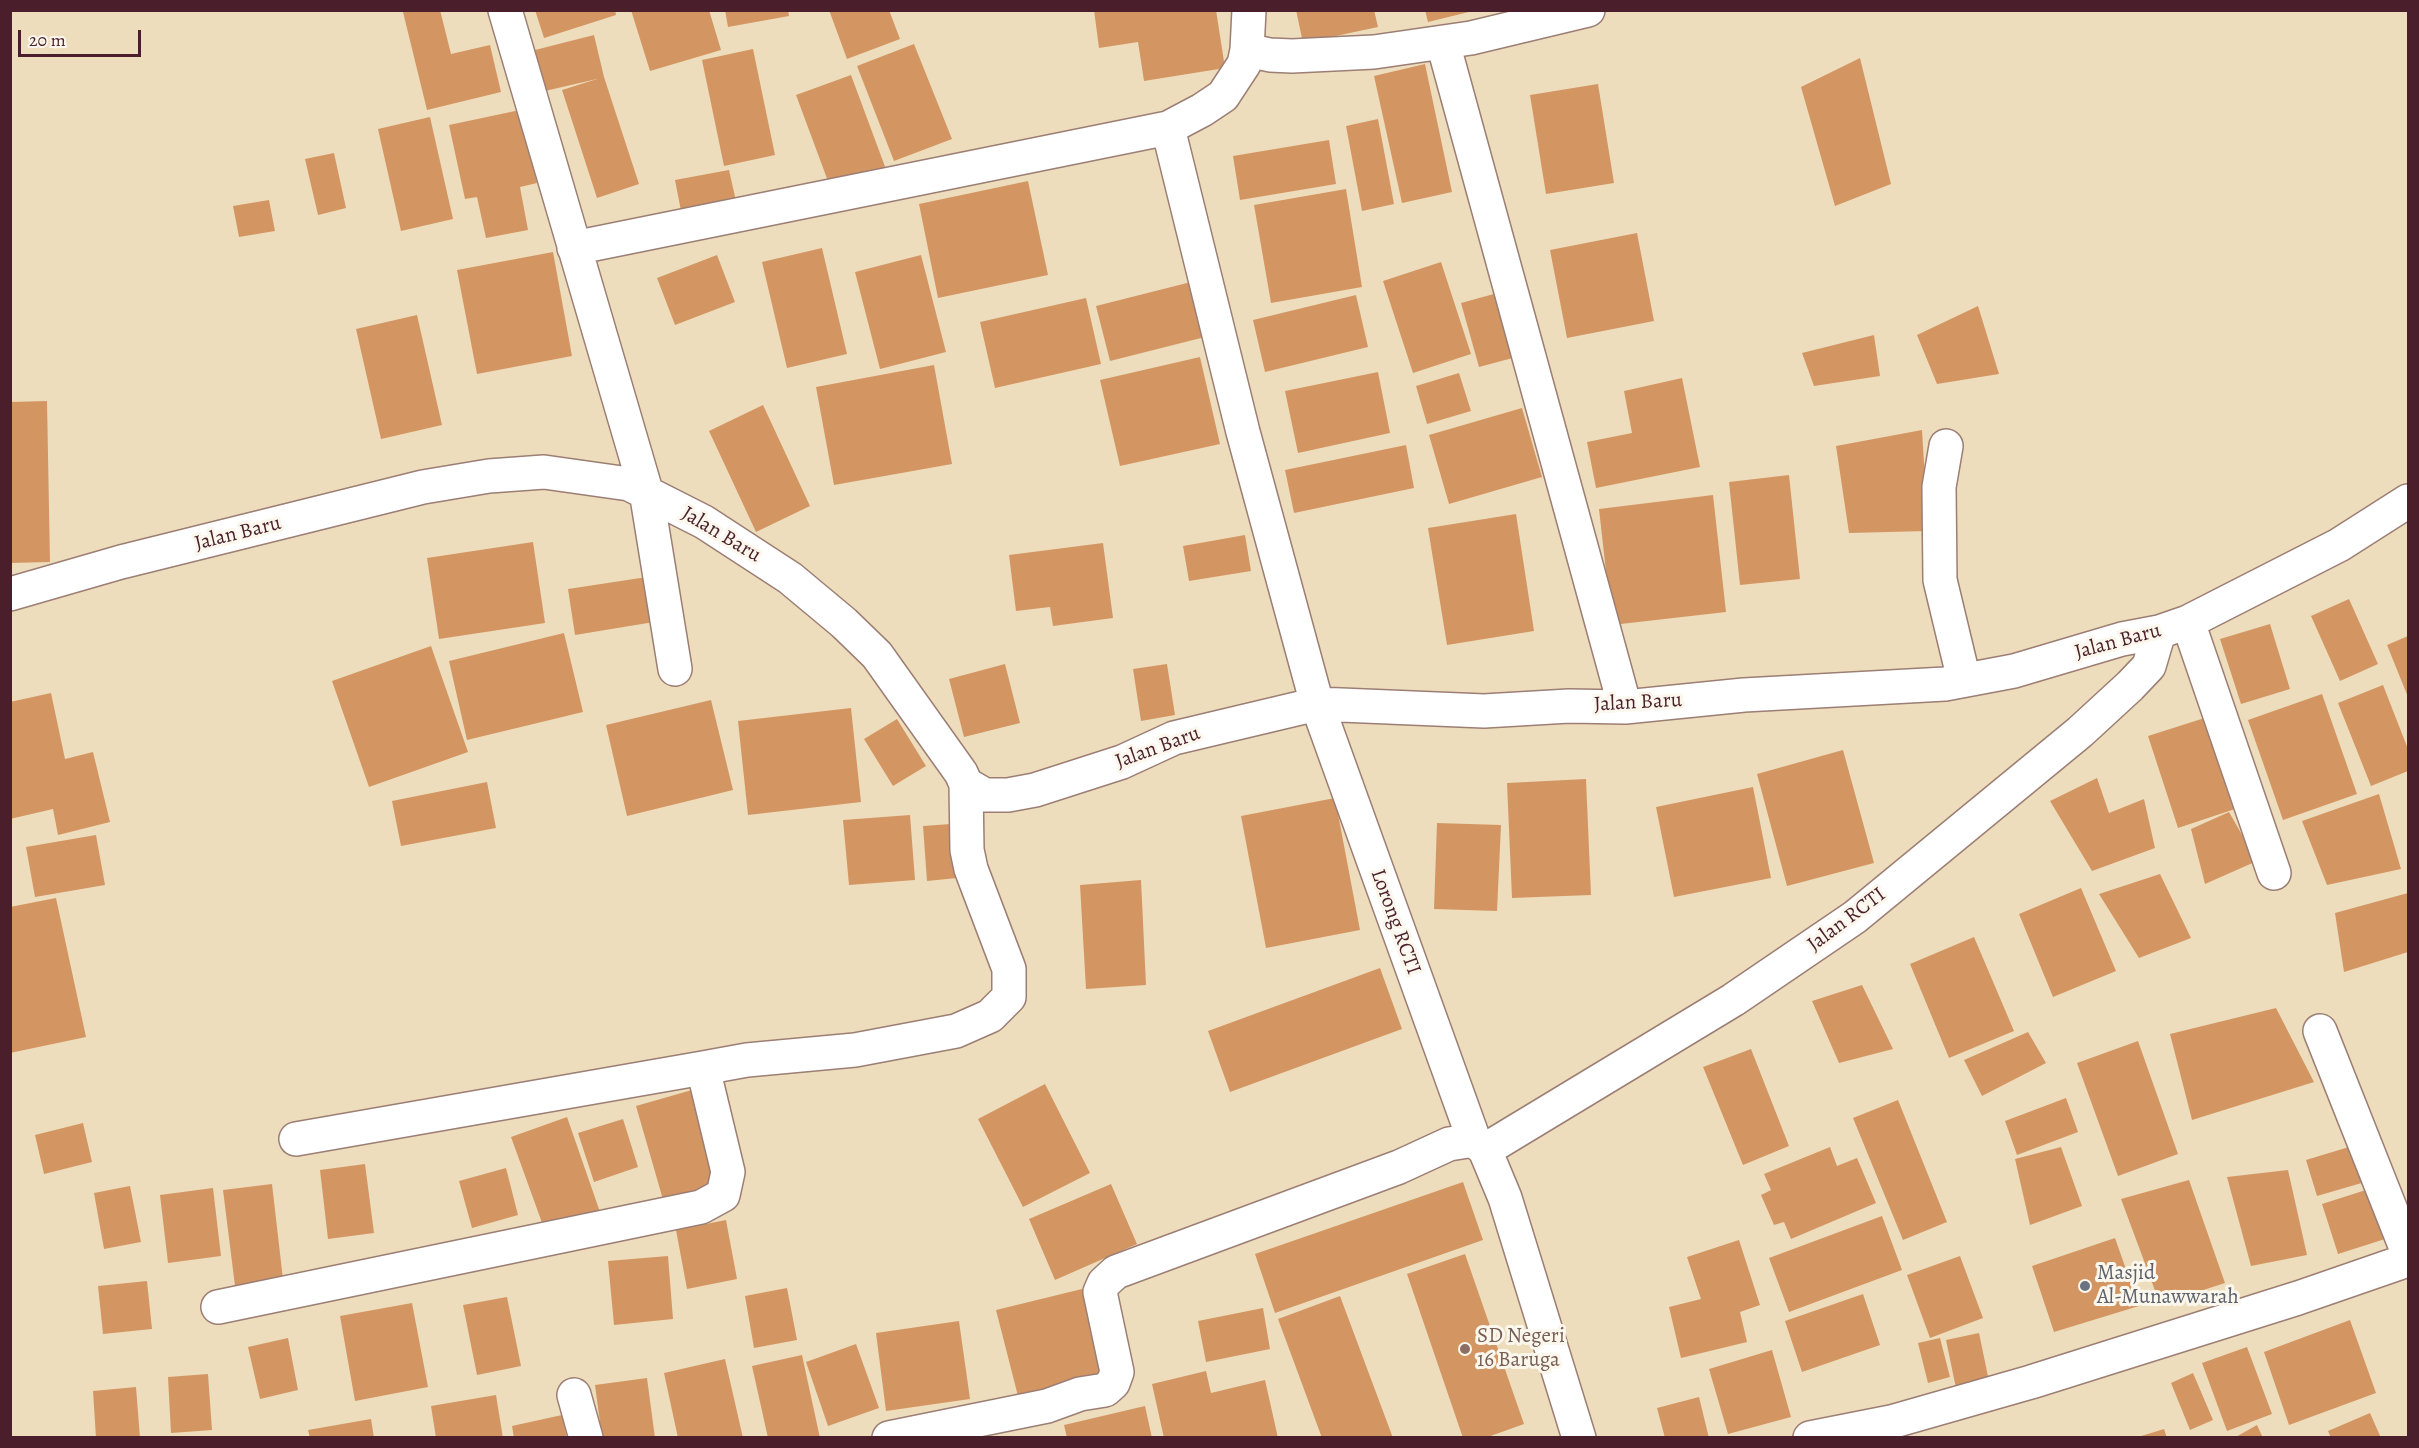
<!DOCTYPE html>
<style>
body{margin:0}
#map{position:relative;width:2419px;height:1448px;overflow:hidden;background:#eeddbc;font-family:Alegreya,serif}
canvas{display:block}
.frame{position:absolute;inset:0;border:12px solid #4a1f2b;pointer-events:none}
.scale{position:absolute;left:18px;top:30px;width:123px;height:27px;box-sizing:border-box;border:3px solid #4a1f2b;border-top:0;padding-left:8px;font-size:18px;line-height:21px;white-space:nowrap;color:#4a1f2b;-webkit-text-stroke:4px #fbf7ec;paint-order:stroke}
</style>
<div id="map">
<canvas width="2419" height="1448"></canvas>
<div class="frame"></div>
<div class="scale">20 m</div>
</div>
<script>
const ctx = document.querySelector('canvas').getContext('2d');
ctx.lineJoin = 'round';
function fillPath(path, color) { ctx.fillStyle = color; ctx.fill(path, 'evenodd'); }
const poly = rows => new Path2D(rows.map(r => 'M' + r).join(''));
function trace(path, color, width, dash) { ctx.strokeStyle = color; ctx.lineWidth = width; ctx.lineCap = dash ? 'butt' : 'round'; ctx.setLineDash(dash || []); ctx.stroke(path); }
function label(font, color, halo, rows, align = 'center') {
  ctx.font = font + ' Alegreya,serif'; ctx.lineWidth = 6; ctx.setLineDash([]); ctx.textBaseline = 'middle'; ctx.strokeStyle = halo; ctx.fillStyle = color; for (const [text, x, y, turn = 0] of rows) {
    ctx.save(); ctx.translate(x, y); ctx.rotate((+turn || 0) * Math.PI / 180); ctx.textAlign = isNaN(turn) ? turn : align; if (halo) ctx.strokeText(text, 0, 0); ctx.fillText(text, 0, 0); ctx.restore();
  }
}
fillPath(poly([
 [410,10,440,10,451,54,490,45,501,92,427,110,403,12],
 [535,10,615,10,616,15,544,38],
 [631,10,709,10,721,50,650,71],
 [725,10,788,10,789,16,728,27],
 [829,10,889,10,900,39,847,59],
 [1094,10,1216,10,1225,68,1144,81,1138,42,1099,48],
 [1296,10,1374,10,1378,27,1303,43],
 [1425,10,1473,10,1473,11,1428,22],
 [594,35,604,77,639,184,597,198,562,90,597,79,545,91,535,50],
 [914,44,952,139,894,161,857,66],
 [753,49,775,155,724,166,702,60],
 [1860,58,1891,184,1835,206,1801,87],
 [1425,64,1452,192,1402,203,1374,76],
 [851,75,887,172,832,192,796,95],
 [1598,84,1614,183,1546,194,1530,95],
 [520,110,537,183,520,187,528,230,486,238,477,197,465,199,449,125],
 [430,117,453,219,401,231,378,129],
 [1378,119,1394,204,1362,211,1346,126],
 [1329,140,1336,184,1240,200,1233,156],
 [334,153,346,208,318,215,305,159],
 [729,170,736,201,681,211,675,180],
 [1028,181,1048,275,938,298,919,204],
 [1346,189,1362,287,1271,303,1254,205],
 [269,200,275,231,239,237,233,206],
 [1637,233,1654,321,1567,338,1550,250],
 [822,248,847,354,787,368,762,262],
 [553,252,572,356,477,374,457,270],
 [717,255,735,302,675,325,657,278],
 [921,255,946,352,880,369,855,272],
 [1441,262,1471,354,1413,373,1383,281],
 [1191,282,1205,337,1110,361,1096,306],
 [1501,292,1520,356,1479,367,1461,303],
 [1356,295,1368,347,1265,372,1253,320],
 [1086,298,1101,364,995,388,980,322],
 [1978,306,1999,374,1937,384,1917,335],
 [417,315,442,425,381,439,356,329],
 [1874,335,1880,376,1814,386,1802,353],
 [1200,357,1220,444,1120,466,1100,380],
 [934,365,952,464,834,485,816,387],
 [1378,372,1390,433,1298,453,1285,391],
 [1459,373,1471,411,1427,424,1416,386],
 [1682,378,1700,467,1596,488,1587,442,1632,433,1624,391],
 [47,401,50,562,10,563,10,402],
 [763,405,810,506,756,532,709,431],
 [1522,408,1542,477,1449,504,1429,435],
 [1922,430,1928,531,1849,533,1836,446],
 [1406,445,1414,488,1294,513,1285,470],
 [1789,475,1800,579,1740,585,1729,482],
 [1713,495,1726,612,1612,625,1599,509],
 [1516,514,1534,631,1447,645,1428,528],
 [1245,535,1251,571,1189,581,1183,546],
 [533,542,545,623,439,639,427,558],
 [1103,543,1113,618,1053,626,1050,607,1016,611,1009,555],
 [647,577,654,622,575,635,568,589],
 [2349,599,2378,664,2340,681,2311,616],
 [2270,624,2290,689,2241,704,2220,639],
 [564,633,583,712,467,740,449,661],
 [2408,636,2408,697,2387,645],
 [431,646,468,752,369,787,332,681],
 [1005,664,1020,723,964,737,949,679],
 [1167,664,1175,715,1141,721,1133,669],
 [2383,685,2408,749,2408,771,2371,786,2338,703],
 [51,693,65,759,93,752,110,822,58,835,53,809,10,819,10,702],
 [2322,694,2357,794,2283,820,2248,720],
 [711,700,733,790,627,816,606,725],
 [851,708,861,802,748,815,738,721],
 [2214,715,2244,806,2178,828,2148,736],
 [897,719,926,766,893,786,864,739],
 [1843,750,1874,863,1787,886,1757,774],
 [2097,778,2109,813,2144,799,2155,848,2092,871,2050,801],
 [1586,779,1591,895,1512,898,1507,783],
 [487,782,496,828,401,846,392,801],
 [1753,787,1771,878,1674,897,1656,807],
 [2379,794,2401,869,2327,885,2302,821],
 [1335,798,1360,930,1266,948,1241,816],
 [2229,812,2257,861,2205,884,2191,829],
 [910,815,915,880,849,885,843,820],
 [1437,823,1501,825,1497,911,1434,909],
 [951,824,957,878,927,881,923,826],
 [96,835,105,885,35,897,26,847],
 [2160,874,2191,938,2139,958,2099,894],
 [1141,880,1146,985,1086,989,1080,885],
 [2081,888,2116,971,2053,997,2019,914],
 [2408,893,2408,952,2344,972,2335,913],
 [56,898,86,1037,10,1053,10,907],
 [1974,937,2014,1031,1949,1058,1910,964],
 [1380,968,1402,1029,1230,1092,1208,1031],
 [1862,985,1893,1049,1839,1063,1812,1001],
 [2276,1008,2314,1082,2192,1120,2170,1034],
 [2028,1032,2046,1063,1982,1096,1964,1060],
 [2138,1041,2178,1154,2118,1176,2077,1063],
 [1751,1049,1789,1146,1743,1165,1703,1067],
 [1045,1084,1090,1173,1023,1207,978,1119],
 [692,1090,720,1186,664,1203,636,1106],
 [2066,1098,2078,1132,2017,1155,2005,1121],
 [1898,1100,1947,1222,1903,1240,1853,1118],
 [567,1117,600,1212,545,1231,511,1137],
 [623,1119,638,1167,594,1182,578,1133],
 [83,1123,92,1162,44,1174,35,1135],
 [2362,1143,2372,1180,2317,1196,2306,1160],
 [1830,1147,1837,1166,1857,1158,1876,1203,1791,1239,1784,1222,1774,1225,1761,1195,1771,1190,1764,1174],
 [2061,1147,2082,1206,2030,1225,2015,1159],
 [365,1164,374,1233,328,1239,320,1170],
 [506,1168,518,1215,472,1228,459,1181],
 [2288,1170,2307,1255,2251,1266,2227,1177],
 [2189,1180,2225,1283,2160,1304,2121,1199],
 [1463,1182,1483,1240,1275,1313,1255,1254],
 [272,1184,284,1288,236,1294,223,1190],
 [1111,1184,1137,1244,1055,1280,1029,1219],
 [130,1186,141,1242,104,1249,94,1193],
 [213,1188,221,1256,168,1263,160,1195],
 [2369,1189,2385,1239,2338,1254,2322,1204],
 [1882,1216,1902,1270,1789,1312,1769,1258],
 [726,1220,737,1279,687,1289,676,1230],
 [2115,1238,2139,1306,2054,1332,2032,1266],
 [1739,1240,1760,1305,1740,1312,1747,1342,1681,1358,1669,1307,1701,1299,1687,1257],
 [1465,1254,1524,1424,1485,1438,1463,1438,1407,1274],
 [668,1256,673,1319,614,1325,608,1261],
 [1960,1256,1983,1318,1930,1338,1907,1275],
 [147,1281,152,1329,103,1334,98,1286],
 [787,1288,797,1340,754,1348,745,1296],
 [1086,1288,1109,1379,1019,1400,996,1310],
 [1863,1294,1880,1345,1802,1372,1785,1321],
 [1340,1296,1393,1438,1322,1438,1278,1319],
 [507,1297,521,1366,477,1375,463,1305],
 [412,1303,428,1387,355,1401,340,1316],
 [1263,1308,1270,1349,1206,1362,1198,1321],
 [2350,1320,2376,1393,2289,1425,2264,1352],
 [959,1321,970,1399,886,1411,876,1333],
 [1979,1333,1990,1386,1957,1393,1946,1340],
 [288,1338,298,1390,260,1399,248,1347],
 [1940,1338,1950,1377,1928,1383,1918,1343],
 [856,1344,879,1408,828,1426,806,1362],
 [2247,1347,2272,1414,2227,1431,2202,1363],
 [1772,1350,1791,1417,1728,1434,1709,1369],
 [802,1355,820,1438,768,1438,752,1366],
 [725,1359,743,1438,678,1438,664,1373],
 [1206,1371,1211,1393,1265,1380,1278,1438,1164,1438,1152,1384],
 [2193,1373,2213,1420,2190,1430,2171,1383],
 [208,1374,212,1430,171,1433,168,1377],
 [647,1378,655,1438,602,1438,595,1385],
 [136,1387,140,1438,96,1438,93,1391],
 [496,1395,503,1438,436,1438,431,1406],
 [1699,1397,1709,1438,1665,1438,1657,1408],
 [1145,1406,1152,1438,1067,1438,1064,1425],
 [2370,1413,2381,1438,2331,1438,2328,1431],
 [562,1415,567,1438,514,1438,512,1426],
 [371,1419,374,1438,310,1438,308,1430],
 [2257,1425,2263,1438,2234,1438],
 [2164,1429,2167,1438,2138,1438,2138,1437]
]), '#d39663');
const minor = poly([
 [505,10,646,491,675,669],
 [1249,10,1247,50,1244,64,1223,96,1202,110,1168,128,1243,432,1317,704,1474,1140],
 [1443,43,1625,707],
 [1247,50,1270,55,1292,56,1374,52,1471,38,1588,10],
 [574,248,1168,128],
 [1946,446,1939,487,1940,580,1964,680],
 [10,594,121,562,423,487,489,476,544,472,629,484,704,522,790,578,844,623,877,655,961,773,966,784,985,795,1008,795,1035,790,1122,762,1174,738,1317,704,1484,711,1569,706,1625,707,1744,695,1945,684,2014,671,2122,639,2159,632,2188,622,2339,545,2408,501],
 [2188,622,2274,873],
 [2320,1031,2408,1253],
 [296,1139,703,1068],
 [1485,1150,1733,1000,1855,917,2080,732,2130,686,2149,666,2159,632],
 [218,1307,701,1207,723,1195,728,1172,703,1068,747,1060,855,1050,956,1031,990,1016,1009,997,1009,969,971,869,967,850,966,784],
 [574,1395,586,1438],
 [889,1438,1047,1406,1080,1394,1105,1390,1113,1383,1117,1372,1100,1292,1104,1283,1116,1272,1399,1167,1449,1144,1474,1140,1485,1150,1505,1198,1579,1438],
 [1810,1438,1891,1422,2031,1382,2298,1298,2408,1260]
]);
trace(minor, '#9c7e74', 36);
trace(minor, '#fff', 33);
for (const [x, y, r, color] of [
 [2085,1286,6,"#6b7280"],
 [1465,1349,6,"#8d6e63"]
]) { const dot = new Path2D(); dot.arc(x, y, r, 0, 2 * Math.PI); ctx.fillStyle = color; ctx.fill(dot); trace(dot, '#fbf7ec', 2); }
label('21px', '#4a1f2b', '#fbf7ec', [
 ["Jalan Baru",238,534,-14],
 ["Jalan Baru",721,535,31],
 ["Jalan Baru",2118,642,-15],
 ["Jalan Baru",1638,703,-3],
 ["Jalan Baru",1158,748,-20],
 ["Jalan RCTI",1847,920,-37],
 ["Lorong RCTI",1395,922,70]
]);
label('21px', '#5b616d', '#fbf7ec', [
 ["Masjid",2097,1274],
 ["Al-Munawwarah",2097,1298]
], 'left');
label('21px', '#785e54', '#fbf7ec', [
 ["SD Negeri",1477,1337],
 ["16 Baruga",1477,1361]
], 'left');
</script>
